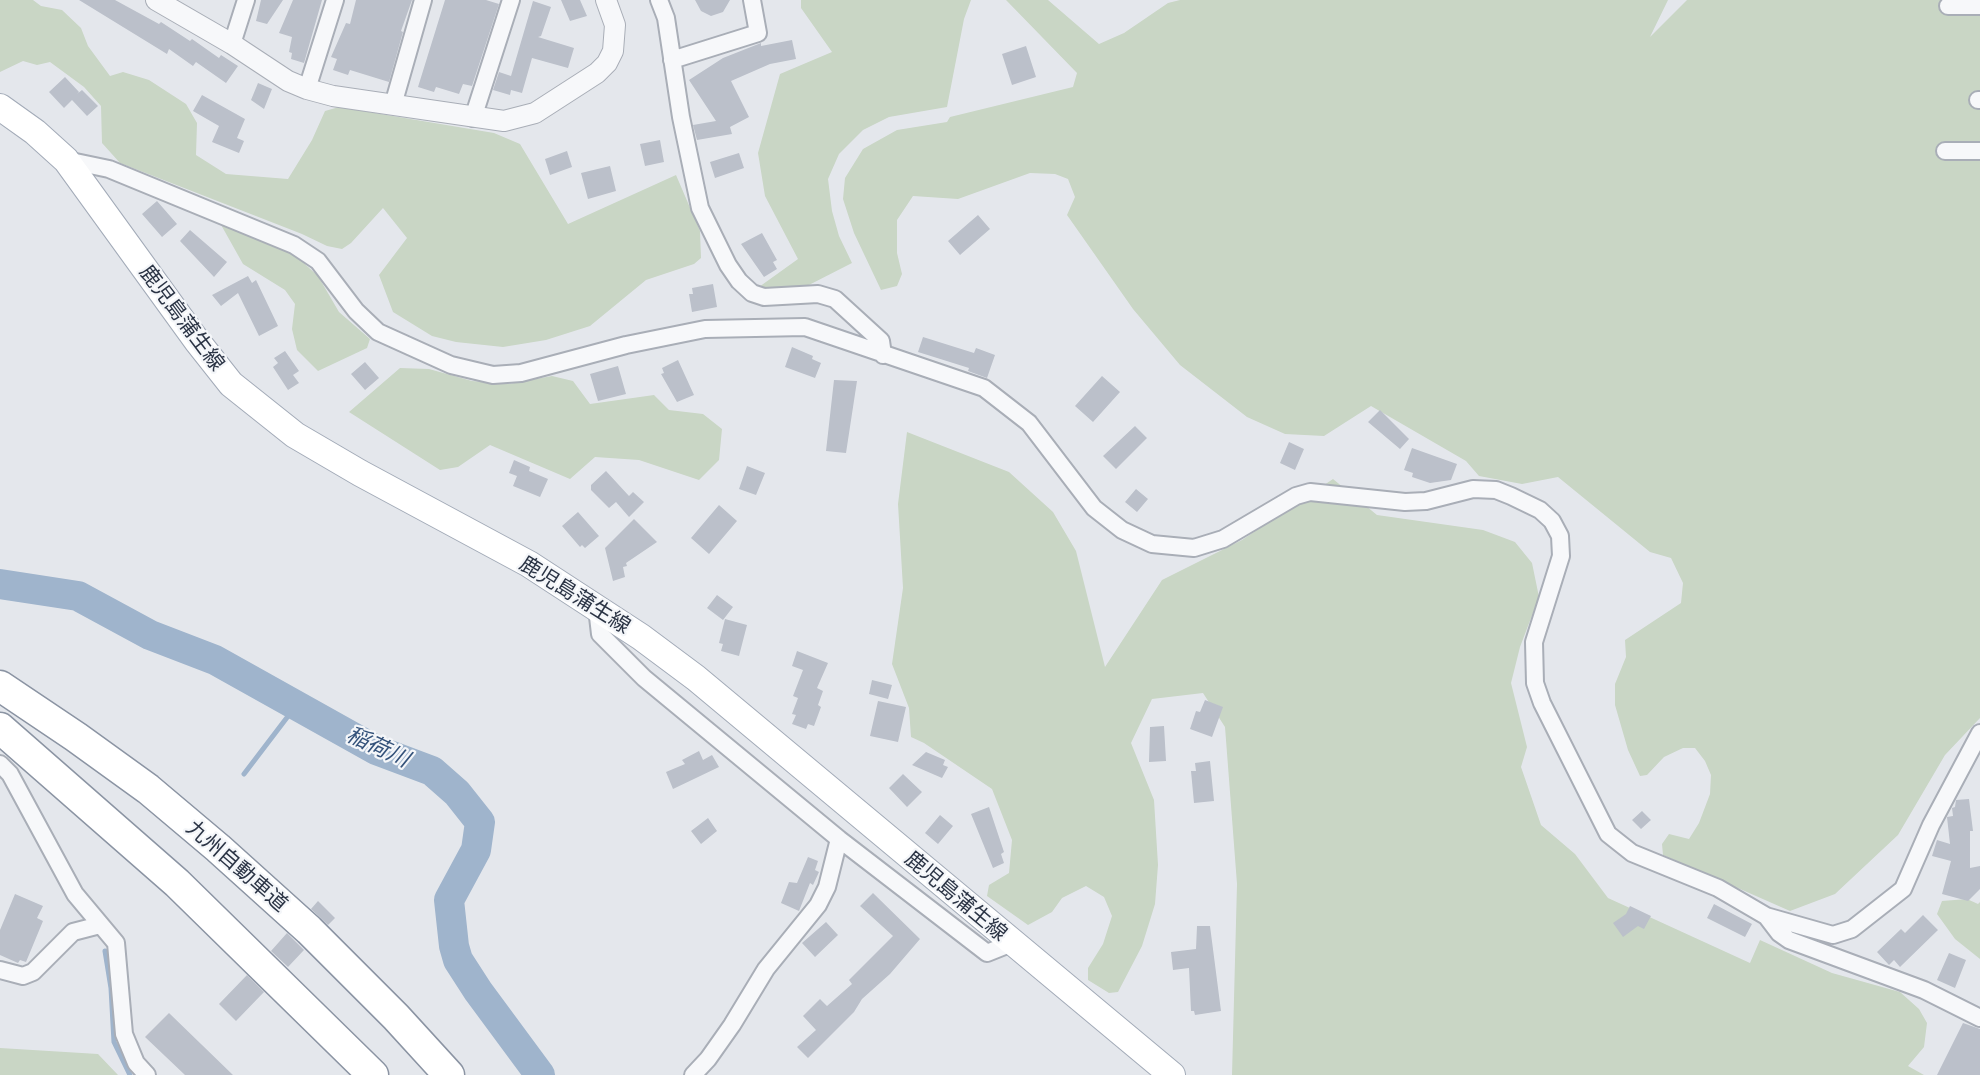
<!DOCTYPE html>
<meta charset="utf-8">
<style>
body{margin:0}
canvas{display:block;background:#e4e7ec}
</style>
<canvas width="1980" height="1075"></canvas>
<script>
const ctx = document.querySelector('canvas').getContext('2d');
ctx.lineJoin = 'round';
function fillPath(path, color) { ctx.fillStyle = color; ctx.fill(path, 'evenodd'); }
const poly = rows => new Path2D(rows.map(r => 'M' + r).join(''));
function trace(path, color, width, dash) { ctx.strokeStyle = color; ctx.lineWidth = width; ctx.lineCap = dash ? 'butt' : 'round'; ctx.setLineDash(dash || []); ctx.stroke(path); }
function label(font, color, halo, rows, align = 'center') {
  ctx.font = font + ' Lato,"Noto Sans JP",sans-serif'; ctx.lineWidth = 4.5; ctx.setLineDash([]); ctx.textBaseline = 'middle'; ctx.strokeStyle = halo; ctx.fillStyle = color; for (const [text, x, y, turn = 0] of rows) {
    ctx.save(); ctx.translate(x, y); ctx.rotate((+turn || 0) * Math.PI / 180); ctx.textAlign = isNaN(turn) ? turn : align; if (halo) ctx.strokeText(text, 0, 0); ctx.fillText(text, 0, 0); ctx.restore();
  }
}
fillPath(poly([
 [0,0,33,0,41,6,62,10,81,28,88,46,110,76,123,72,149,80,186,104,197,123,196,155,226,174,288,179,312,140,325,111,339,107,494,133,520,144,568,224,676,175,700,231,701,258,694,264,646,280,590,326,546,340,503,347,456,342,432,336,393,312,379,275,407,238,383,208,351,243,342,249,327,246,302,234,120,163,102,143,101,106,84,87,50,62,37,65,23,61,0,72],
 [801,0,971,0,964,19,947,107,889,117,863,130,839,154,828,179,832,211,839,236,852,263,803,288,761,289,759,287,798,259,765,196,758,153,780,74,832,52,801,8],
 [1006,0,1048,0,1099,44,1124,33,1168,3,1180,0,1668,0,1650,37,1687,0,1980,0,1980,718,1945,755,1898,835,1835,894,1790,911,1663,855,1662,844,1669,834,1689,839,1699,823,1710,794,1711,775,1705,761,1695,748,1683,748,1664,757,1647,775,1640,776,1628,750,1615,705,1615,684,1626,657,1625,640,1681,603,1683,583,1671,558,1650,552,1558,477,1522,484,1479,476,1466,461,1371,406,1324,436,1285,434,1247,417,1180,365,1133,309,1067,215,1075,197,1068,179,1055,174,1030,173,958,199,913,196,897,220,897,253,902,274,897,286,881,290,854,233,843,199,845,178,863,149,897,130,947,122,950,117,1073,87,1077,73],
 [220,223,296,256,318,276,339,312,370,339,367,348,318,371,297,350,292,329,295,304,285,290,243,264],
 [400,368,429,369,472,381,509,384,552,376,573,381,590,404,654,395,669,410,703,414,722,429,719,460,699,480,639,460,595,457,570,479,490,445,458,467,440,470,349,412],
 [907,432,1009,472,1053,512,1076,551,1105,667,1162,580,1242,540,1333,479,1377,515,1483,530,1515,542,1532,563,1539,597,1520,647,1511,683,1527,747,1521,767,1541,825,1575,854,1608,898,1750,963,1760,940,1832,973,1900,992,1919,1009,1927,1023,1924,1047,1908,1066,1924,1075,1232,1075,1237,884,1225,727,1203,693,1152,699,1131,743,1154,800,1158,865,1155,904,1142,946,1118,992,1109,993,1088,980,1088,968,1103,944,1112,916,1104,897,1086,886,1062,898,1052,912,1028,925,987,896,989,885,1009,873,1012,840,992,789,924,743,911,737,909,708,892,664,903,588,898,504],
 [1967,899,1978,904,1980,902,1980,959,1955,939,1937,914,1942,901],
 [0,1048,98,1054,118,1075,0,1075]
]), '#c9d6c5');
trace(poly([
 [244,774,295,707],
 [105,951,111,988,114,1042,130,1075]
]), '#9fb4cc', 5);
trace(poly([
 [0,584,78,596,150,635,215,660,376,750,432,771,457,793,480,822,476,850,449,900,454,946,458,960,478,991,540,1075]
]), '#9fb4cc', 30);
fillPath(poly([
 [79,0,115,0,159,24,161,22,190,41,192,39,219,58,221,55,238,66,226,83,196,62,193,66,169,49,167,54],
 [261,0,283,0,267,24,256,21],
 [293,0,322,0,304,63,291,59,292,53,289,52,292,37,279,33],
 [356,0,412,0,401,31,403,32,389,82,350,70,348,75,333,70,337,59,331,57,346,23,350,24],
 [445,0,486,0,499,4,472,86,463,84,459,94,436,87,434,92,418,87],
 [561,0,580,0,587,16,570,21],
 [695,0,730,0,723,12,711,16,701,11],
 [533,1,551,7,541,36,538,37,574,48,568,68,532,58,522,93,511,90,510,95,493,90,499,72,511,76],
 [792,40,796,59,770,64,731,81,749,117,730,127,732,134,697,140,693,125,716,121,689,80,723,58,761,43,761,46],
 [1026,46,1036,77,1012,85,1002,54],
 [65,77,79,92,77,94,82,90,98,106,87,116,72,100,64,108,49,92],
 [258,83,272,89,264,109,251,100],
 [202,95,245,119,237,138,244,141,239,153,212,142,219,126,193,111],
 [660,140,664,162,645,166,640,144],
 [567,151,572,167,550,175,545,159],
 [739,153,744,168,715,178,710,162],
 [610,166,616,191,588,199,581,173],
 [157,201,177,224,162,237,142,214],
 [978,215,990,229,960,255,948,241],
 [190,230,227,262,214,277,180,241],
 [762,233,777,260,773,262,777,269,764,277,741,244],
 [248,276,252,283,256,280,278,326,259,336,238,293,221,306,212,295],
 [713,284,717,307,692,312,689,294,693,294,692,288],
 [923,337,974,353,976,348,995,355,987,378,968,371,969,368,918,352],
 [792,347,813,356,812,359,821,363,815,378,785,367],
 [285,351,299,371,293,375,299,383,288,390,273,367,278,363,274,358],
 [678,360,694,395,677,402,661,374,664,373,662,368],
 [365,362,379,378,365,390,351,374],
 [618,366,626,394,598,401,590,374],
 [1102,376,1120,392,1093,422,1075,406],
 [834,380,857,381,846,453,826,451],
 [1380,410,1409,439,1400,449,1368,422],
 [1135,426,1147,438,1116,469,1103,456],
 [1289,442,1304,449,1295,470,1280,463],
 [1412,448,1457,464,1451,480,1430,483,1412,477,1413,473,1404,470],
 [514,460,530,467,529,471,548,479,540,497,513,486,517,476,509,473],
 [747,466,765,473,756,495,739,489],
 [606,471,629,496,633,492,644,502,629,517,616,502,609,508,591,490,591,485],
 [1136,489,1148,499,1137,512,1125,502],
 [719,505,737,521,709,554,691,538],
 [578,512,599,536,585,548,582,545,580,547,562,526],
 [634,519,657,542,626,563,627,566,623,567,625,577,613,581,605,548],
 [717,595,733,607,723,620,707,608],
 [725,619,747,625,739,656,721,651,723,644,719,643],
 [797,651,828,663,817,688,823,691,818,705,821,707,814,726,808,724,806,729,792,724,796,715,792,714,798,698,793,696,803,670,792,666],
 [872,680,892,685,888,699,869,694],
 [1205,700,1223,707,1212,737,1190,729,1196,711,1200,712],
 [878,701,906,707,898,742,870,736],
 [1164,726,1166,761,1149,762,1150,727],
 [699,751,703,760,712,755,719,767,673,789,666,772,685,764,682,760],
 [926,752,945,760,943,765,948,767,942,778,912,765],
 [1210,761,1214,801,1194,803,1191,771,1196,771,1195,763],
 [903,774,922,792,907,807,889,788],
 [1969,799,1973,831,1970,831,1970,868,1980,866,1980,889,1968,901,1942,894,1951,861,1932,856,1937,840,1950,844,1947,817,1953,816,1952,808,1955,807,1956,800],
 [989,807,1004,852,1001,854,1004,863,993,868,971,814],
 [1642,811,1651,820,1641,829,1632,820],
 [940,815,953,826,938,844,925,833],
 [708,818,717,831,701,844,691,831],
 [808,857,818,861,815,870,819,872,813,885,810,883,799,911,781,903,789,882,797,883],
 [873,893,920,939,890,974,862,999,854,1012,808,1058,797,1047,816,1030,803,1016,820,999,827,1006,852,984,849,980,893,936,860,906],
 [15,894,43,906,37,918,43,921,26,962,20,960,18,963,0,955,0,930],
 [318,901,335,918,328,925,311,909],
 [1714,904,1752,924,1745,937,1707,918],
 [1630,906,1651,916,1644,929,1638,926,1623,937,1613,923,1626,914],
 [1923,915,1938,930,1900,967,1894,960,1889,965,1877,952,1901,929,1905,933],
 [826,922,838,935,815,957,802,943],
 [1197,926,1210,926,1221,1011,1195,1015,1194,1011,1191,1011,1189,968,1173,970,1171,952,1196,949],
 [287,933,304,950,288,967,271,951],
 [1949,953,1966,960,1955,988,1937,980],
 [247,975,264,992,236,1021,219,1004],
 [169,1013,233,1075,185,1075,145,1037],
 [1963,1023,1980,1029,1980,1075,1937,1075]
]), '#bbc0ca');
const minor = poly([
 [659,0,666,18,681,117,700,208,728,265,739,281,752,293,764,297,818,294,835,299,881,341,883,355],
 [1948,6,1980,6],
 [232,44,246,0],
 [672,60,758,33,752,0],
 [307,89,335,0],
 [1978,100,1980,100],
 [393,105,423,0],
 [473,118,511,0],
 [1945,151,1980,151],
 [66,160,109,169,294,245,318,261,356,311,378,332,451,365,493,375,521,373,626,345,705,329,805,327,984,388,1029,423,1094,508,1122,530,1152,544,1194,548,1223,539,1296,496,1310,492,1405,502,1426,501,1473,489,1496,490,1511,496,1540,510,1552,521,1560,536,1561,556,1534,642,1535,683,1542,703,1608,834,1632,853,1718,888,1766,916,1833,935,1852,929,1903,889,1931,825,1980,733],
 [597,608,600,634,644,678,839,839],
 [0,764,10,774,75,894,116,943,124,1034,136,1063,147,1075],
 [1766,916,1779,933,1789,940,1924,990,1980,1018],
 [0,970,23,976,33,972,73,932,100,925],
 [693,1075,708,1059,732,1025,766,969,818,905,827,887,839,839,987,953,1012,943]
]);
const tertiary = poly([
 [156,0,232,44,288,81,307,89,333,96,504,121,535,113,597,73,607,63,613,51,615,25,606,0]
]);
const primary = poly([
 [0,107,35,132,66,160,197,341,231,384,295,435,360,473,529,564,641,637,696,678,1172,1075]
]);
const motorway = poly([
 [0,686,76,737,148,789,218,848,309,930,396,1017,449,1075],
 [0,728,177,883,373,1075]
]);
trace(minor, '#a9aeb7', 20);
trace(tertiary, '#a9aeb7', 22);
trace(primary, '#a3abb8', 28);
trace(motorway, '#8b94a3', 33);
trace(minor, '#f7f8fa', 16);
trace(tertiary, '#f7f8fa', 20);
trace(primary, '#fff', 26);
trace(motorway, '#fff', 30);
label('21px', '#2b3445', '#f4f6f9', [
 ["鹿児島蒲生線",182,318,53],
 ["鹿児島蒲生線",575,595,32],
 ["九州自動車道",237,866,41],
 ["鹿児島蒲生線",956,896,40]
]);
label('italic 22px', '#34527a', '#f4f6f9', [
 ["稲荷川",378,747,25]
]);
</script>
